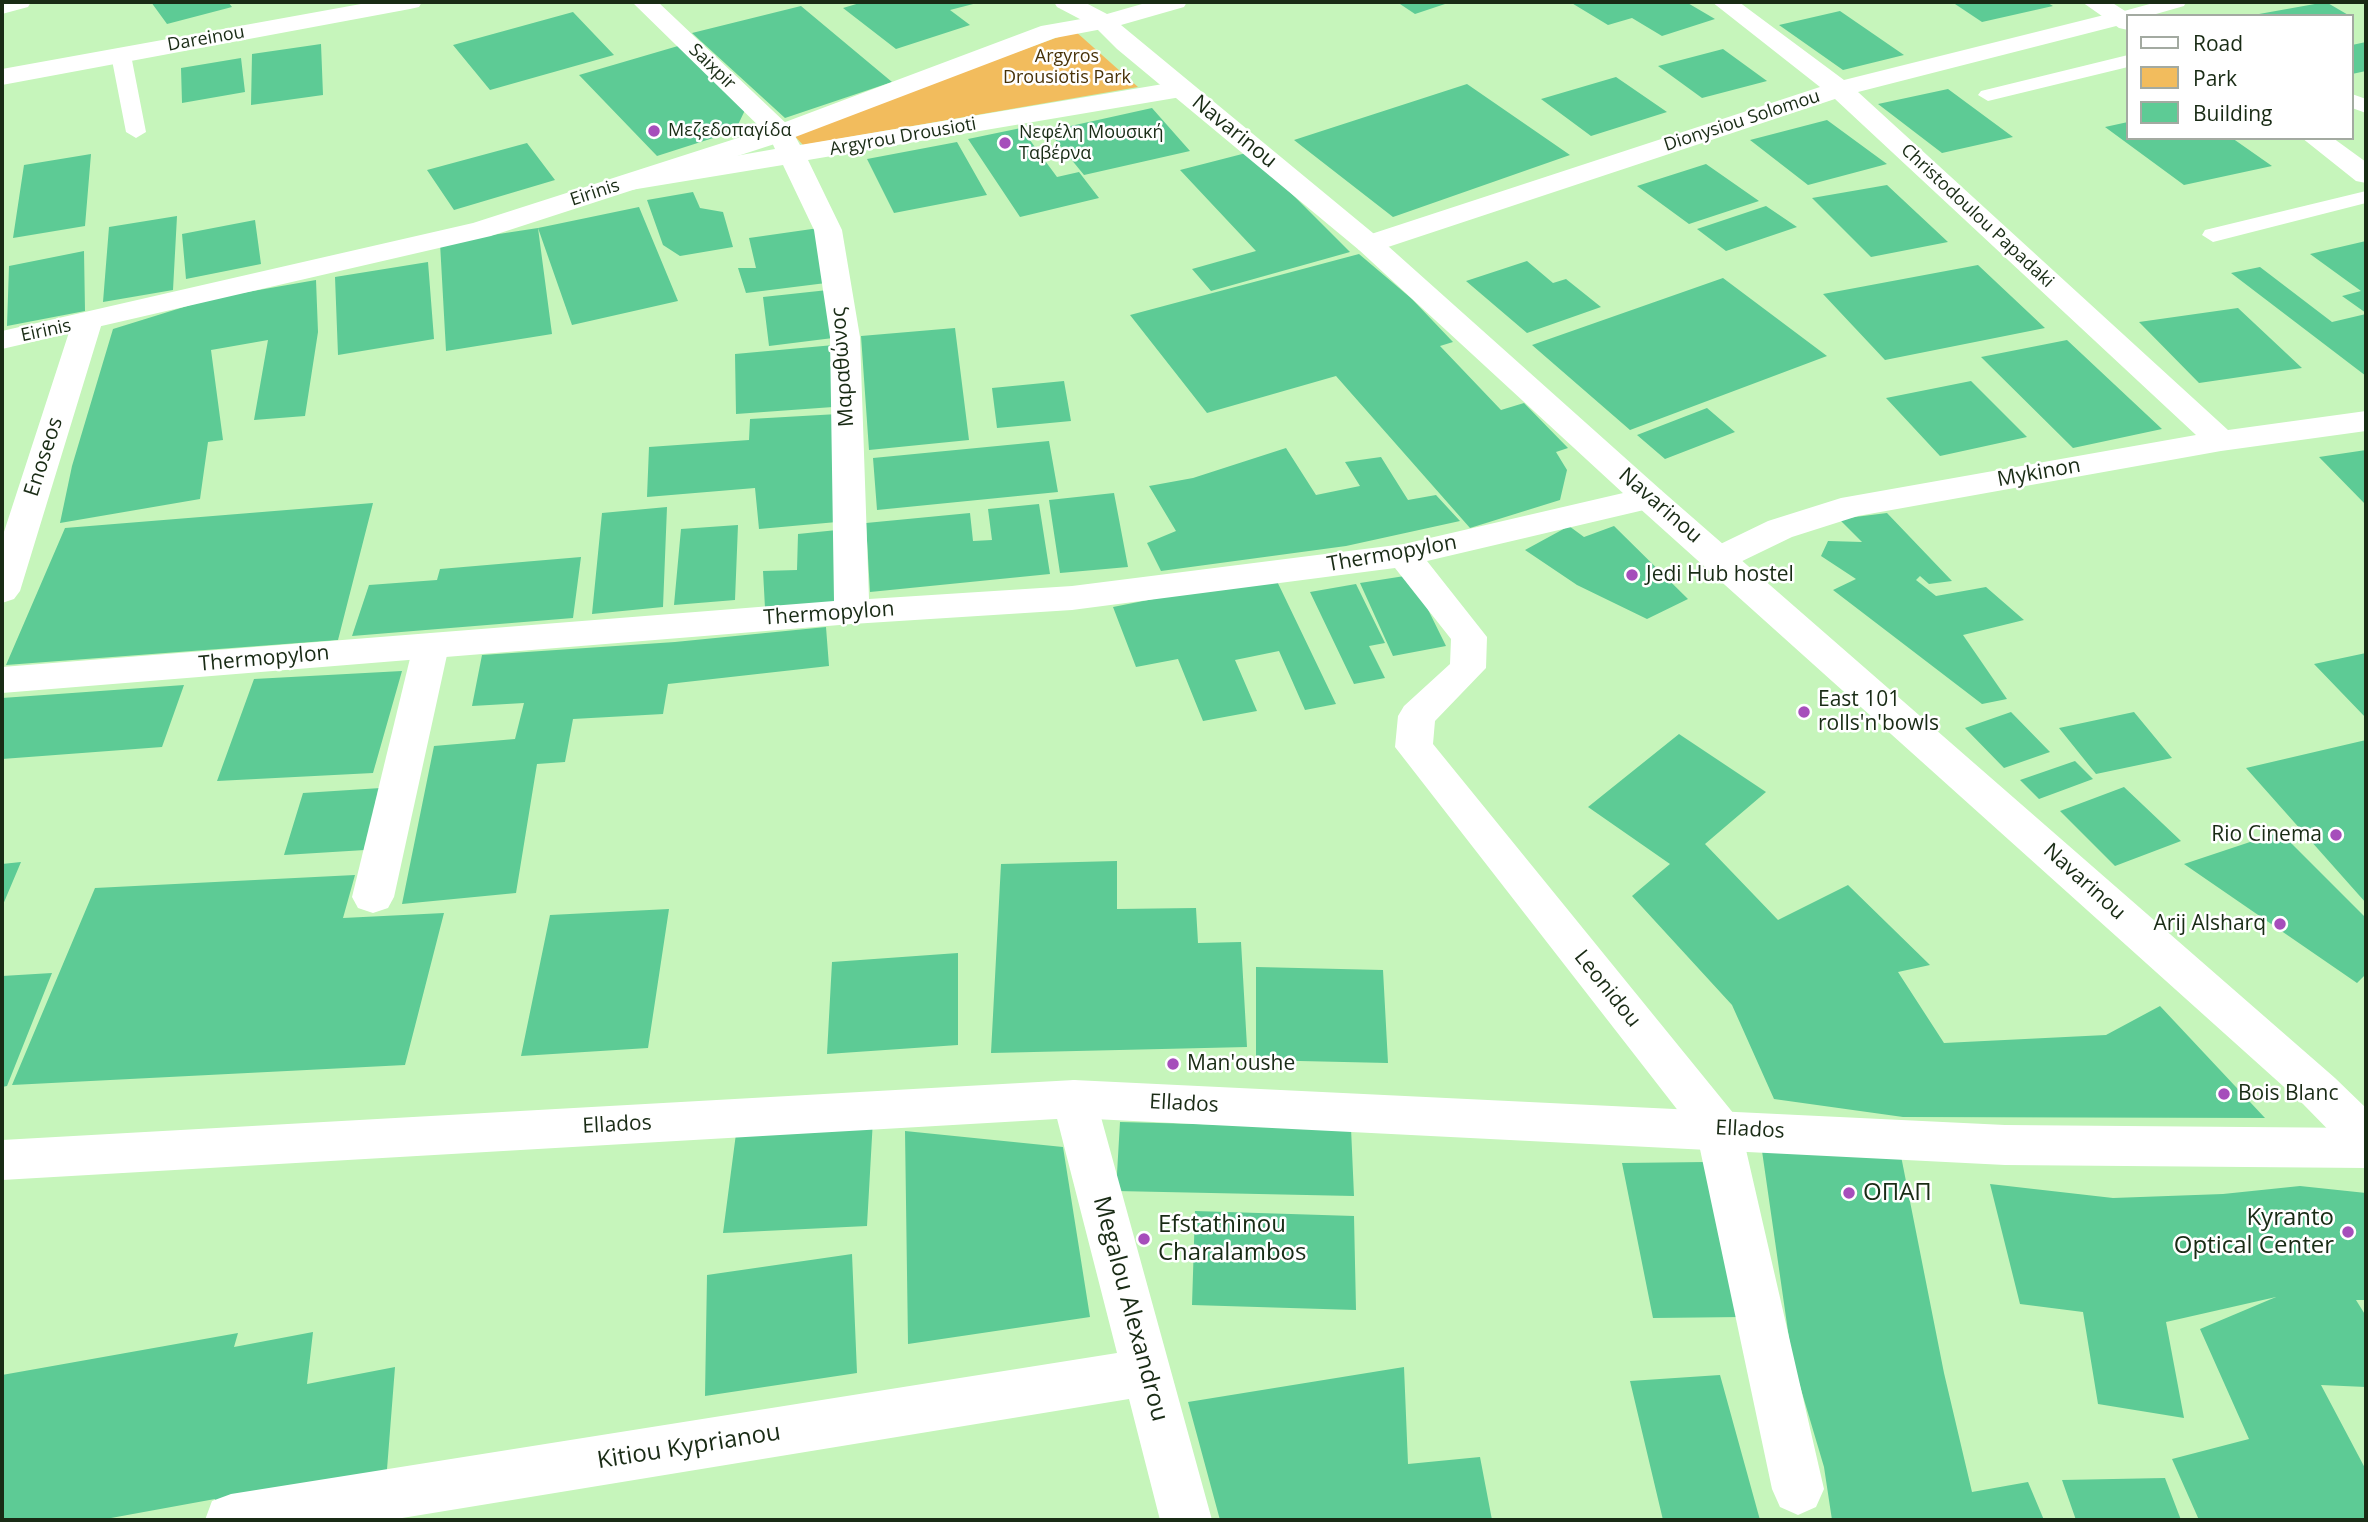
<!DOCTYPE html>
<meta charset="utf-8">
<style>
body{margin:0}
#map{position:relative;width:2368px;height:1522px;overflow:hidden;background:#c6f5bb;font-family:"Open Sans",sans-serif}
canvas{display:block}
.frame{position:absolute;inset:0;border:4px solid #192b15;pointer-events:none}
.legend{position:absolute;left:2126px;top:14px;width:228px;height:126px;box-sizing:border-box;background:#fff;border:2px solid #a3aaa1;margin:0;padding:9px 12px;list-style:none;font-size:21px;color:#192b15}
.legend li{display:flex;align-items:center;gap:14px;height:35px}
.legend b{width:35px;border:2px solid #a3aaa1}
</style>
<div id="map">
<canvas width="2368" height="1522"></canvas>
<div class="frame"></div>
<ul class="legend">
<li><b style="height:9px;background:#fff"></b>Road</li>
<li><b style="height:19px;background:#f2bc5d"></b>Park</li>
<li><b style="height:19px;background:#5dcb95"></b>Building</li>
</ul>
</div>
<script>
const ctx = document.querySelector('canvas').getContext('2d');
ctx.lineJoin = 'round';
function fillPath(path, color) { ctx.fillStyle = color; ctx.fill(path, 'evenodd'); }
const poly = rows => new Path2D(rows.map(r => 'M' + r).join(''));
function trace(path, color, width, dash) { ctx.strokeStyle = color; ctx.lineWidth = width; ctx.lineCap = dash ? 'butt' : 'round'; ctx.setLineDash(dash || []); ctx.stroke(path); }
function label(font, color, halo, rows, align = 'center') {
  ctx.font = font + ' "Open Sans",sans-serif'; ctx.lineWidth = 5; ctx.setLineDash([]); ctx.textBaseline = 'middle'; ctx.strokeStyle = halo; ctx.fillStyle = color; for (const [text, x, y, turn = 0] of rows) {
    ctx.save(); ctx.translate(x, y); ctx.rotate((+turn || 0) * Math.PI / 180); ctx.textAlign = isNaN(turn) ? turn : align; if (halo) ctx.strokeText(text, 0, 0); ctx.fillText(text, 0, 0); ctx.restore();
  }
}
fillPath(poly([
 [1075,31,1138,87,803,145,792,133]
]), '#f2bc5d');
fillPath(poly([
 [151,2,228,2,232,7,167,24],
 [863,2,977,2,977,3,950,10,970,25,896,49,843,8],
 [1397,2,1451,2,1415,14],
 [1570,2,1686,2,1715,19,1662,36,1632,18,1608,25],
 [1952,2,2046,2,2053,6,1982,22],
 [2326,2,2350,16,2259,16,2259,14],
 [801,6,892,82,785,118,692,33],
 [1840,11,1904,55,1843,70,1779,25],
 [573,12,614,55,490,90,453,45],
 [2366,42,2366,71,2352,74,2352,45],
 [321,44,323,95,251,105,252,54],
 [678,46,746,108,735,131,657,156,579,75],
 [1723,49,1767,81,1702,98,1658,66],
 [241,58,245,92,182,103,181,68],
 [1616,77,1667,112,1591,136,1541,99],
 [1467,84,1570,155,1393,217,1294,140],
 [1948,89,2013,137,1942,153,1878,104],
 [1152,108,1190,151,1084,175,1048,131],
 [1827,120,1887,164,1808,185,1750,140],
 [2128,122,2128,138,2232,138,2272,166,2184,185,2105,127],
 [1021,128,1057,177,1079,172,1099,198,1020,217,968,139],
 [957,142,987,195,894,213,867,159],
 [527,143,555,180,454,210,427,170],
 [1250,152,1350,252,1211,291,1192,269,1256,251,1180,170],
 [91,154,85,226,13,238,24,165],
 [1706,164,1759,201,1689,224,1637,186],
 [1887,185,1948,242,1871,257,1812,198],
 [693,192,700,208,723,212,733,247,680,256,663,245,647,200],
 [1766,206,1797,227,1726,251,1697,229],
 [639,207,678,301,572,325,538,228],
 [177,216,173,290,103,302,109,227],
 [255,220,261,264,186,279,182,234],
 [538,228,552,334,446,351,440,243],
 [819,228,826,283,746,293,738,268,756,268,749,238],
 [2366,241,2366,313,2342,296,2361,291,2310,254],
 [84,251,85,311,7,326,9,266],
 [1359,254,1412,299,1453,342,1440,346,1501,410,1524,403,1568,448,1556,452,1567,470,1560,500,1470,528,1336,376,1207,413,1130,315],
 [1527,261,1553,283,1566,279,1601,307,1527,333,1466,281],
 [428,262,434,339,338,355,335,277],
 [1978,265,2045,328,1885,360,1823,294],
 [2260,267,2332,322,2366,314,2366,376,2231,273],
 [1723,278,1827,356,1630,430,1532,345],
 [316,280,318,332,305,416,254,420,268,340,211,350,223,440,208,442,200,499,60,523,72,466,113,329,213,298],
 [828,290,833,338,769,346,763,297],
 [2238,308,2302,368,2199,383,2139,322],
 [955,328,969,440,869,450,861,336],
 [2067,340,2162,429,2073,448,1981,357],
 [834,345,833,407,736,414,735,354],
 [1064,381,1071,421,997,428,992,388],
 [1971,381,2027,437,1940,456,1886,398],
 [1707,408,1735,432,1665,459,1637,435],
 [838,414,837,522,759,529,755,488,647,497,649,447,749,440,750,419],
 [1049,441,1058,492,877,510,873,458],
 [1286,448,1316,495,1360,486,1345,462,1381,457,1408,500,1436,495,1460,521,1346,546,1161,571,1147,543,1176,531,1149,486,1193,478],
 [2366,450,2366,505,2319,457],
 [1114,493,1128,567,1060,573,1049,500],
 [373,503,338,640,6,665,65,528],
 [1039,504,1050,574,870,592,866,523,970,513,973,541,992,540,988,509],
 [667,507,663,607,592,614,602,513],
 [1887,513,1952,581,1929,584,1920,576,1916,580,1936,596,1986,587,2024,620,1963,635,2007,699,1982,704,1833,590,1856,579,1821,556,1828,541,1862,542,1839,519],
 [738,525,735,600,674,605,681,529],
 [1569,526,1584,537,1614,526,1688,599,1647,619,1577,585,1525,550],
 [837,530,834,603,765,608,763,571,797,570,798,534],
 [581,557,573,618,352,636,369,585,437,580,440,569],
 [1274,575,1336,704,1305,710,1279,651,1235,660,1257,711,1203,721,1178,659,1136,667,1113,607],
 [1411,575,1446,646,1393,656,1360,583],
 [1356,584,1385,643,1369,646,1385,678,1354,684,1310,592],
 [826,627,829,666,668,684,663,714,573,719,565,762,537,764,516,893,402,904,434,746,515,739,524,703,472,706,482,655,675,642],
 [2366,653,2366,718,2314,664],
 [402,671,373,773,217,781,254,679],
 [184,685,162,747,2,759,2,698],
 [2011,712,2050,752,2004,768,1965,728],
 [2134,712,2172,758,2096,774,2059,728],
 [1679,734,1766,792,1705,844,1778,920,1848,885,1930,965,1898,972,1944,1043,2106,1035,2160,1006,2265,1118,1903,1117,1774,1099,1732,1005,1632,896,1670,864,1588,807],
 [2366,740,2366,903,2246,768],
 [2075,761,2093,779,2039,799,2020,780],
 [2124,787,2181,841,2115,866,2060,811],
 [381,788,365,850,284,855,303,793],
 [2280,832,2366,918,2366,974,2357,983,2184,864],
 [1117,861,1117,909,1196,908,1198,943,1241,942,1247,1047,991,1053,1001,864],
 [21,862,2,907,2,864],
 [355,875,343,918,444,913,405,1065,12,1085,95,888],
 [669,909,648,1048,521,1056,550,915],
 [958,953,958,1045,827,1054,832,962],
 [1256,967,1383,970,1388,1063,1256,1060],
 [52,973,7,1086,2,1087,2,976],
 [873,1119,867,1226,723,1233,737,1126],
 [1120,1122,1351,1128,1354,1196,1116,1191],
 [905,1131,1063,1147,1090,1317,908,1344],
 [1762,1151,1901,1156,1944,1373,1972,1492,2028,1482,2044,1520,1832,1520,1824,1467,1792,1359],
 [1706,1162,1742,1317,1653,1318,1622,1163],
 [1990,1184,2113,1198,2223,1194,2300,1186,2366,1193,2366,1300,2356,1300,2366,1316,2366,1387,2321,1385,2366,1470,2366,1520,2199,1520,2172,1459,2249,1439,2200,1329,2276,1297,2166,1322,2184,1418,2098,1404,2083,1312,2020,1304],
 [1195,1211,1354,1216,1356,1310,1192,1305],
 [852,1254,857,1373,705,1396,707,1275],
 [313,1332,307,1384,395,1367,386,1482,219,1517,215,1499,100,1520,2,1520,2,1375,238,1333,234,1347],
 [1404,1367,1408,1464,1480,1457,1492,1520,1220,1520,1188,1402],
 [1720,1375,1760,1520,1663,1520,1630,1381],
 [2165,1478,2181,1520,2076,1520,2062,1480]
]), '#5dcb95');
fillPath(poly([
 [2157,2,2186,2,2184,6,2149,16,2128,16,2128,22,2120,24,2111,18,2113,14,2157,2],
 [121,49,131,55,146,132,136,138,126,132,111,55,121,49],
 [2128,55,2128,67,1988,101,1978,95,1981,91,2128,55],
 [2352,94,2366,99,2366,113,2352,108,2352,94],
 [2366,191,2366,203,2213,242,2202,235,2205,230,2366,191]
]), '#fff');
fillPath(poly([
 [431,633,444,637,449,646,394,897,388,908,373,913,358,908,352,897,413,646,418,637,431,633]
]), '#fff');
fillPath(poly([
 [2,2,31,2,28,7,2,14,2,2],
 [372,2,422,2,419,7,410,9,2,85,2,69,372,2],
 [632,2,658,2,790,127,800,145,1181,81,1190,84,1194,89,1190,94,1181,97,808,160,842,230,860,337,869,599,1072,586,1404,544,1649,487,1661,490,1666,498,1661,506,1427,561,1487,637,1486,668,1435,721,1433,744,1734,1114,1741,1128,1824,1489,1816,1507,1798,1515,1780,1507,1772,1489,1697,1135,1395,747,1398,716,1404,706,1450,664,1451,639,1395,568,1072,610,852,624,2,693,2,667,834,601,830,337,814,230,783,165,631,190,621,188,617,182,621,176,775,149,769,136,632,2],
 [1712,2,1739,2,1844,80,2120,11,2129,13,2128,23,1858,92,2228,430,2366,411,2366,431,2221,451,1858,516,1792,537,1732,566,1720,569,1708,566,1703,558,1708,550,1768,521,1841,498,2196,435,1835,99,1379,250,1369,253,1359,250,1355,244,1359,238,1820,87,1712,2],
 [87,314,98,317,102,323,20,591,14,599,2,603,2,538,72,323,76,317,87,314],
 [1074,1080,1090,1085,1096,1099,1212,1520,1160,1520,1129,1399,390,1520,205,1520,212,1501,231,1494,1117,1353,1052,1099,1058,1085,1074,1080]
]), '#fff');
fillPath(poly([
 [2082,2,2111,2,2133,16,2128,16,2128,30,2119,28,2082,2],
 [1104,15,1113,17,1116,22,1113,27,1055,38,790,139,491,236,2,349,2,331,473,223,772,127,1041,26,1104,15],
 [2302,138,2333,138,2366,162,2366,183,2356,181,2302,138],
 [1074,1080,2005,1125,2366,1128,2366,1168,2005,1165,1074,1118,2,1180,2,1140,1074,1080]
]), '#fff');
fillPath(poly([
 [1054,2,1084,2,1107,14,1149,2,1187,2,1184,7,1121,25,1379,238,1661,490,2335,1078,2366,1108,2366,1158,2350,1152,2303,1104,1637,506,1359,250,1117,49,1095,27,1057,7,1054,2]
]), '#fff');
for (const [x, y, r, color] of [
 [654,131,7,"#a64ebb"],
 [1005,143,7,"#a64ebb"],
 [1632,575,7,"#a64ebb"],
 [1804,712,7,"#a64ebb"],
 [2336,835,7,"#a64ebb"],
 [2280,924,7,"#a64ebb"],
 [1173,1064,7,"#a64ebb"],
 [2224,1094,7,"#a64ebb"],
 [1849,1193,7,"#a64ebb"],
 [2348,1232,7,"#a64ebb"],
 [1144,1239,7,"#a64ebb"]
]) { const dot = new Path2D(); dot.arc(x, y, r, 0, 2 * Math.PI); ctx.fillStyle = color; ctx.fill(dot); trace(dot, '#fff', 2.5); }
label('18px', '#192b15', '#fff', [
 ["Dareinou",206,39,-10],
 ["Saixpir",712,67,44],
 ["Dionysiou Solomou",1742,121,-18],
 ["Argyrou Drousioti",903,137,-10],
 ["Eirinis",595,193,-18],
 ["Christodoulou Papadaki",1977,216,43],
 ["Eirinis",46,331,-12]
]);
label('18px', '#483208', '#fff', [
 ["Argyros",1067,57],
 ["Drousiotis Park",1067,78]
]);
label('18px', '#192b15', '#fff', [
 ["Μεζεδοπαγίδα",668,131],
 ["Νεφέλη Μουσική",1019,133],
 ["Ταβέρνα",1019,154]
], 'left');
label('21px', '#192b15', '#fff', [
 ["Navarinou",1234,132,39],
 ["Μαραθώνος",843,367,-94],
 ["Enoseos",44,457,-72],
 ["Mykinon",2039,473,-10],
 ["Navarinou",1660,506,41],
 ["Thermopylon",1392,554,-10],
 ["Thermopylon",829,614,-4],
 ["Thermopylon",264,659,-5],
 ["Navarinou",2084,882,42],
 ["Leonidou",1607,989,51],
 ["Ellados",1184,1104,3],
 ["Ellados",617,1125,-3],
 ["Ellados",1750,1130,3]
]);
label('21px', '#192b15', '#fff', [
 ["Jedi Hub hostel",1646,575],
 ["East 101",1818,700],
 ["rolls'n'bowls",1818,724],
 ["Rio Cinema",2322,835,"right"],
 ["Arij Alsharq",2266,924,"right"],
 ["Man'oushe",1187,1064],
 ["Bois Blanc",2238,1094]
], 'left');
label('24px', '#192b15', '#fff', [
 ["ΟΠΑΠ",1863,1193],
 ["Kyranto",2334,1218,"right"],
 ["Optical Center",2334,1246,"right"],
 ["Efstathinou",1158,1225],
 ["Charalambos",1158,1253]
], 'left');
label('24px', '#192b15', '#fff', [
 ["Megalou Alexandrou",1130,1309,75],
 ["Kitiou Kyprianou",689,1447,-9]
]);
</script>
